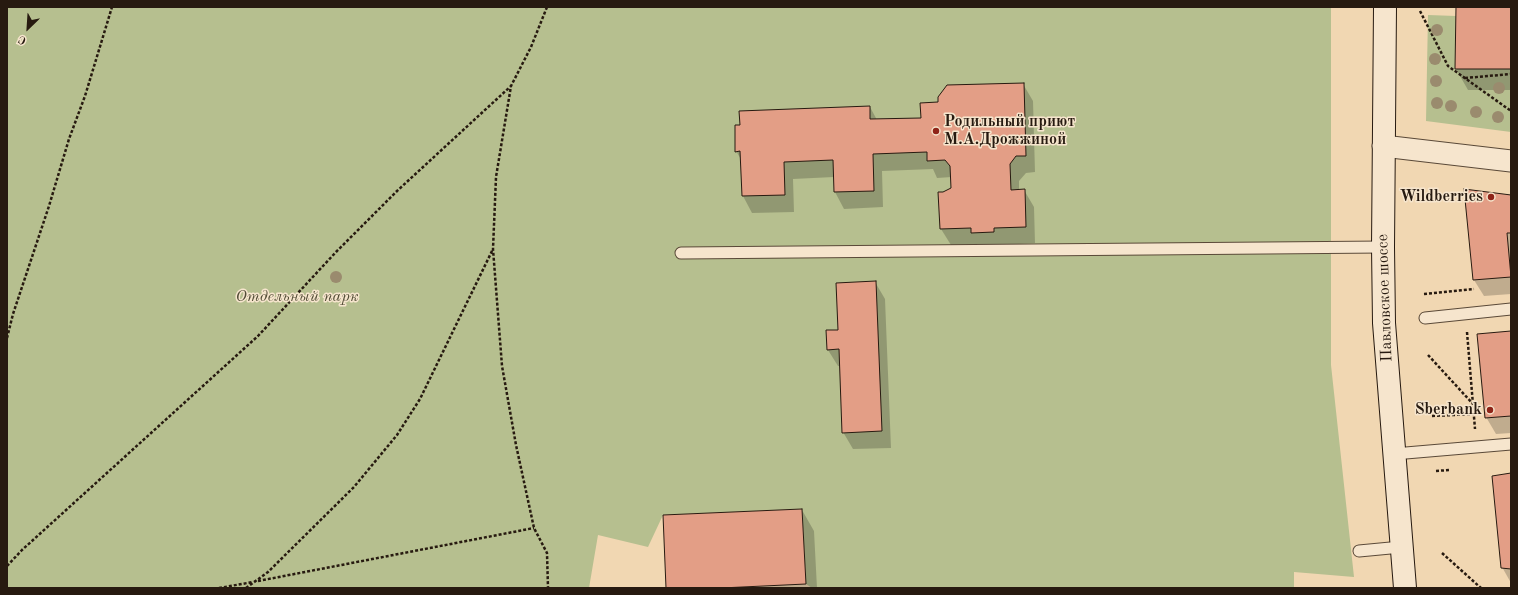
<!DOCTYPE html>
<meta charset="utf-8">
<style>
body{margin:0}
#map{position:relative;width:1518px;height:595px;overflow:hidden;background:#f1d7b2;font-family:"Old Standard TT",serif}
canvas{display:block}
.frame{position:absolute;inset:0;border:8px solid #271a10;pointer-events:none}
.north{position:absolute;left:8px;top:8px;width:40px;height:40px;-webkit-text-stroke:3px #f6e5cd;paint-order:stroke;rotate:205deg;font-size:11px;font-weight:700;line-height:16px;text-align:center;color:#271a10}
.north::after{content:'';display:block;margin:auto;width:14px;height:18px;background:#271a10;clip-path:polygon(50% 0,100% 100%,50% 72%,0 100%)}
</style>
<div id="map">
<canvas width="1518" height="595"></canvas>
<div class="frame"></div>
<div class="north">С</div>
</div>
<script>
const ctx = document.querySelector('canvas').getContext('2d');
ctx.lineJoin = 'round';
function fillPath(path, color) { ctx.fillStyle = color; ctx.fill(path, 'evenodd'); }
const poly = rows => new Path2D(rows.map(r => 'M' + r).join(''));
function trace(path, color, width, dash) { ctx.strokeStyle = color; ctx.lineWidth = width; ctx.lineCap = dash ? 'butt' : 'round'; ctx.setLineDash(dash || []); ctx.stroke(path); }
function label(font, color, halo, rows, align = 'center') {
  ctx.font = font + ' "Old Standard TT",serif'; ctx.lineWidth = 3; ctx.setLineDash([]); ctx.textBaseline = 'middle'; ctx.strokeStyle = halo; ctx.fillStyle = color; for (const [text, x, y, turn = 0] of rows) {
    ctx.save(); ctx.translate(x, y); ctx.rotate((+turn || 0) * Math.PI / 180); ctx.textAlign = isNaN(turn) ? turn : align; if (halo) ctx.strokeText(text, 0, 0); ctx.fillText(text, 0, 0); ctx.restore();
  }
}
fillPath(poly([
 [7,7,1331,7,1331,365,1354,577,1294,572,1294,588,812,588,806,584,802,509,663,515,648,547,598,535,589,588,7,588],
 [1428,15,1456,16,1455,69,1511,69,1511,132,1426,121]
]), '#b6bf8f');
fillPath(poly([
 [1457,7,1511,7,1511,90,1468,90,1456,69],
 [1023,84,1033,101,1035,172,1026,173,1019,181,1019,190,1024,190,1034,207,1035,243,1003,245,1003,248,982,249,979,244,951,245,941,229,944,193,952,188,952,177,937,178,933,169,882,171,883,207,844,209,835,192,834,177,793,179,794,212,752,213,743,196,742,161,736,151,870,107,877,120,922,119,939,103],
 [1511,196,1511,294,1484,296,1474,280],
 [875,282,885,299,891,448,853,449,843,432,840,366,838,366,828,350,839,331],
 [1511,332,1511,433,1496,434,1486,417],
 [1511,474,1511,583,1502,567],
 [802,510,814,531,817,588,667,588]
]), '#0003');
const building = poly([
 [1456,7,1511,7,1511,69,1455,69,1456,7],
 [1024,83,1026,156,1016,156,1010,164,1011,190,1025,189,1026,227,994,228,994,232,971,233,971,228,940,229,938,192,943,192,951,188,950,166,945,160,927,161,927,152,873,154,874,191,834,192,833,160,784,162,785,195,742,196,740,151,735,152,735,125,740,125,739,111,870,106,870,119,921,118,920,103,938,102,938,97,947,85,1024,83],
 [1464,189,1511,195,1511,233,1507,233,1511,277,1473,280,1464,189],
 [876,281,882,431,842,433,839,349,827,350,826,330,838,330,836,283,876,281],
 [1511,331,1511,416,1485,418,1477,334,1511,331],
 [1511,473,1511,569,1501,568,1492,476,1511,473],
 [802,509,806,584,721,588,666,588,663,515,802,509]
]);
fillPath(building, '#e39e86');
trace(building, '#271a10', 1);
const lane = poly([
 [681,253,1383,247],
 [1425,318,1511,309],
 [1394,454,1511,444],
 [1359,551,1401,547]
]);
const street = poly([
 [1383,146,1511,161]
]);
const secondary = poly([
 [1385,7,1383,247,1384,323,1405,588]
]);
trace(lane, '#5a4938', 13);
trace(street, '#5a4938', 23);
trace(secondary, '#271a10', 24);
trace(poly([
 [547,7,531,47,511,86,496,177,493,249,502,366,516,445,534,528,547,553,548,588],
 [1420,11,1448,66,1511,111],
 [1465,78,1511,74],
 [1424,294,1474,289],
 [1467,332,1475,429],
 [7,338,13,314,49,206,69,139,85,96,112,7],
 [1428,355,1473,404],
 [1432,416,1474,414],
 [1436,471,1449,470],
 [1442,553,1481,588],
 [7,566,22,550,258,336,336,252,397,191,511,86],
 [258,581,534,528],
 [219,588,253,582],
 [246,588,268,572,354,487,397,435,420,399,493,249]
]), '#271a10', 2.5, [3, 2]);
trace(lane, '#f6e5cd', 11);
trace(street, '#f6e5cd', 21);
trace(secondary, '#f6e5cd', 22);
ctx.fillStyle = '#9a8b6e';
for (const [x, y] of [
 [1437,30],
 [1435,59],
 [1436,81],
 [1499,88],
 [1437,103],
 [1451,106],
 [1476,112],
 [1498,117],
 [336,277]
]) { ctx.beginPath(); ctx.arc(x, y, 6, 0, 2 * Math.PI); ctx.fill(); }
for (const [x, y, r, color] of [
 [936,131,4,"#8f2418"],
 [1491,197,4,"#8f2418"],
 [1490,410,4,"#8f2418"]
]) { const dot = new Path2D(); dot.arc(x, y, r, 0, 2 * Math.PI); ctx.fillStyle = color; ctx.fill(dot); trace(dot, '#f6e5cd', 1.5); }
label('bold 16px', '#271a10', '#f6e5cd', [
 ["Родильный приют",944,122,"left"],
 ["М.А.Дрожжиной",944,140,"left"],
 ["Wildberries",1483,197],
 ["Sberbank",1482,410]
], 'right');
label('italic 16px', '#524c36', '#f6e5cd', [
 ["Отдельный парк",297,297]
]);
label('16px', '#271a10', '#f6e5cd', [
 ["Павловское шоссе",1385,298,-92]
]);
</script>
